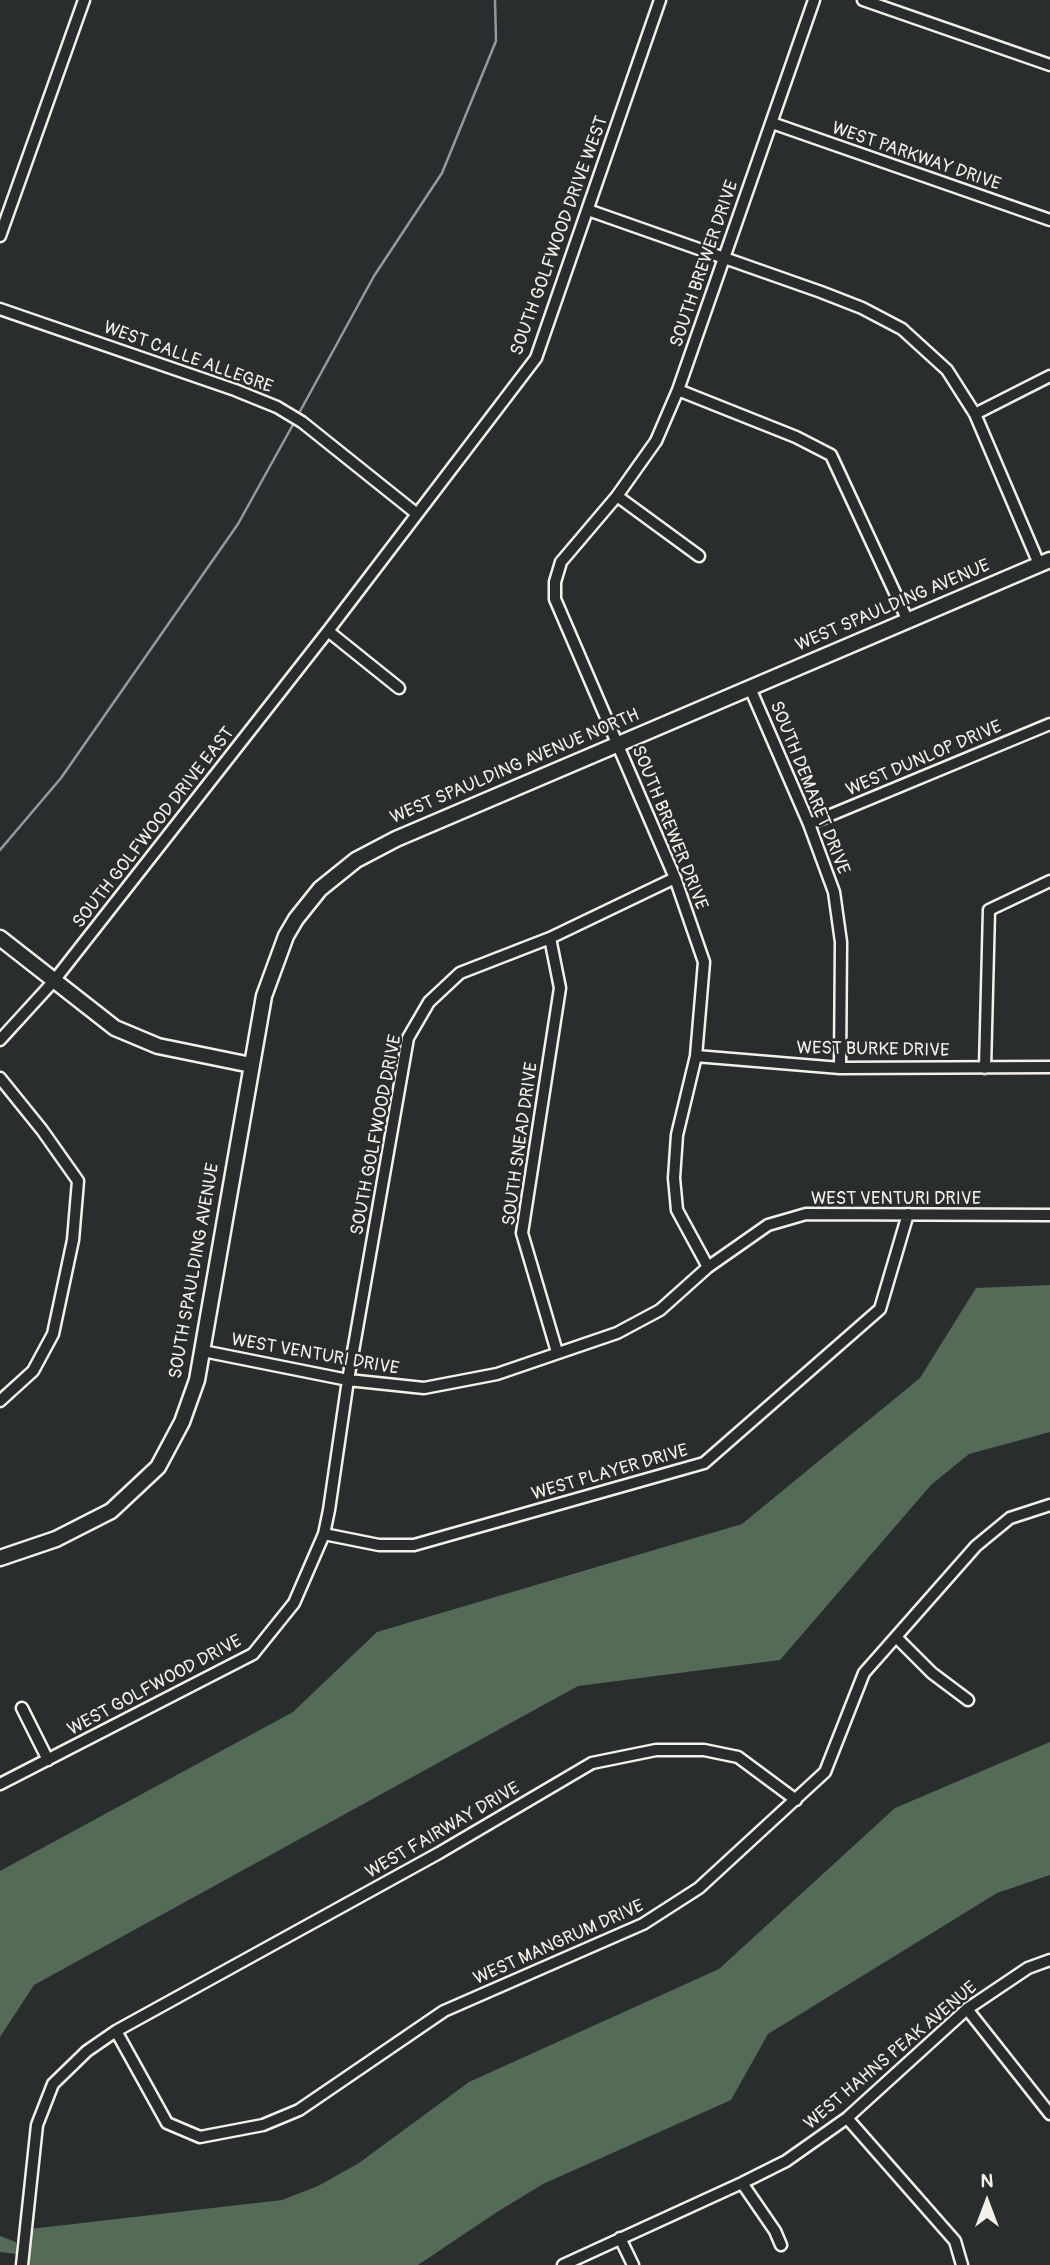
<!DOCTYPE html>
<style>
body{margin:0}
#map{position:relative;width:1050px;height:2265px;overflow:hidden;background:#2a2d2e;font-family:Pangolin,sans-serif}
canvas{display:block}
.north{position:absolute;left:952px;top:2167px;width:70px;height:70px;-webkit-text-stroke:5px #2a2d2e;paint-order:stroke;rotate:0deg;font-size:19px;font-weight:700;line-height:28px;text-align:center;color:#f4f1e8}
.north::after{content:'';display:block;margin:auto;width:24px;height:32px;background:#f4f1e8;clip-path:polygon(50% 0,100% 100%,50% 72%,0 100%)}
</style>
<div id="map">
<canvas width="1050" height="2265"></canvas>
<div class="north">N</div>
</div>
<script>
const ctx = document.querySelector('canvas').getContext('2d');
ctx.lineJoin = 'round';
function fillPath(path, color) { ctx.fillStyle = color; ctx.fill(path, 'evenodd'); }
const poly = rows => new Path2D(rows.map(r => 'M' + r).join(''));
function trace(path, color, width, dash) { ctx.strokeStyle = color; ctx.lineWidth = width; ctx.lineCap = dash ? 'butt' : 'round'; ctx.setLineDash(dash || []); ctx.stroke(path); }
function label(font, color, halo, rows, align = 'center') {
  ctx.font = font + ' Pangolin,sans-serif'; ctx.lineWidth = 5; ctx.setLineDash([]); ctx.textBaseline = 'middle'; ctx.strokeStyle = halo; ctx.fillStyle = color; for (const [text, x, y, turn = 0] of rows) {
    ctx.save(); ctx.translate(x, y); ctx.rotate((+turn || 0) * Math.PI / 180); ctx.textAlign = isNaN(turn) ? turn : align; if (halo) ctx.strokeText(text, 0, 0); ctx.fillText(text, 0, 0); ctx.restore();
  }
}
fillPath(poly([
 [1050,1285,1050,1432,969,1454,931,1485,780,1660,578,1686,34,1985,0,2037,0,1871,293,1712,377,1632,742,1524,920,1378,976,1288],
 [1050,1742,1050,1875,997,1893,768,2034,731,2100,543,2184,497,2212,418,2265,27,2265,30,2229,282,2200,318,2186,359,2163,469,2082,719,1969,895,1808],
 [0,2236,16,2242,16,2254,0,2252]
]), '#546b58');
trace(poly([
 [298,415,374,276,442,173,496,41,495,0],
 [0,850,61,778,238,524,295,421]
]), '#8f9c9f', 2.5);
const street = poly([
 [863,0,1050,65],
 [772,123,1050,220],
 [588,210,821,292,862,308,902,329,947,370,975,414,1039,564],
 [0,236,84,0],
 [0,309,235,390,277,407,302,422,417,514],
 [678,390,796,437,831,455,908,621],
 [975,414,1050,376],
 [617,496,699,556],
 [328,631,399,688],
 [750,688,809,824,834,892,841,942,840,1068],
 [809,824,1050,724],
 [550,938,560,988,522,1233,557,1352],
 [0,1040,53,982,328,631,536,358,660,0],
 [696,1056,840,1068,1050,1067],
 [985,1068,989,910,1050,881],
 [0,1078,42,1130,78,1181,73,1240,53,1334,33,1371,0,1401],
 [708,1267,677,1210,674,1178,677,1135,696,1056,704,962,675,878,555,599,555,582,561,562,617,496,656,441,678,390,814,0],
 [203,1351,348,1380,424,1388,497,1374,617,1333,660,1310,708,1267,768,1225,806,1214,1050,1215],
 [324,1534,379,1545,414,1545,704,1463,880,1309,908,1214],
 [897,1638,932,1673,968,1700],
 [22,1708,48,1760],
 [0,1784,253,1654,294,1603,324,1534,329,1510,348,1380,408,1038,429,1002,460,973,550,938,675,878],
 [967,2009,1050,2114],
 [116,2031,167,2123,200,2137,263,2125,299,2110,444,2011,643,1924,699,1888,825,1772,864,1673,976,1546,1010,1518,1050,1505],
 [847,2118,955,2241,962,2265],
 [742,2183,775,2231,781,2245],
 [620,2238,633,2265],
 [22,2265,37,2125,53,2084,87,2051,116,2031,439,1853,592,1763,656,1750,704,1750,738,1757,796,1800],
 [563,2265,742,2183,786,2161,847,2118,967,2009,1028,1968,1050,1960]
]);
const secondary = poly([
 [0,938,115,1028,158,1046,251,1065],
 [0,1558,56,1539,111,1511,158,1467,182,1422,197,1380,264,996,286,936,296,919,320,889,356,860,396,839,1050,560]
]);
trace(street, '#f4f1e8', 15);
trace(secondary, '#f4f1e8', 19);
trace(street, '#2a2d2e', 10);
trace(secondary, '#2a2d2e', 14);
label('18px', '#f4f1e8', '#2a2d2e', [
 ["WEST PARKWAY DRIVE",916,157,19],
 ["SOUTH GOLFWOOD DRIVE WEST",560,236,-70],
 ["SOUTH BREWER DRIVE",705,264,-71],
 ["WEST CALLE ALLEGRE",188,358,20],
 ["WEST SPAULDING AVENUE",893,606,-23],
 ["WEST DUNLOP DRIVE",924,759,-23],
 ["WEST SPAULDING AVENUE NORTH",515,767,-23],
 ["SOUTH DEMARET DRIVE",809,788,68],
 ["SOUTH GOLFWOOD DRIVE EAST",154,828,-52],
 ["SOUTH BREWER DRIVE",669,828,68],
 ["WEST BURKE DRIVE",873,1050,1],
 ["SOUTH GOLFWOOD DRIVE",377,1135,-79],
 ["SOUTH SNEAD DRIVE",521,1144,-82],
 ["WEST VENTURI DRIVE",896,1199],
 ["SOUTH SPAULDING AVENUE",195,1271,-80],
 ["WEST VENTURI DRIVE",315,1355,10],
 ["WEST PLAYER DRIVE",610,1473,-16],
 ["WEST GOLFWOOD DRIVE",155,1686,-28],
 ["WEST FAIRWAY DRIVE",443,1831,-30],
 ["WEST MANGRUM DRIVE",559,1943,-24],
 ["WEST HAHNS PEAK AVENUE",891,2056,-40]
]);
</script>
